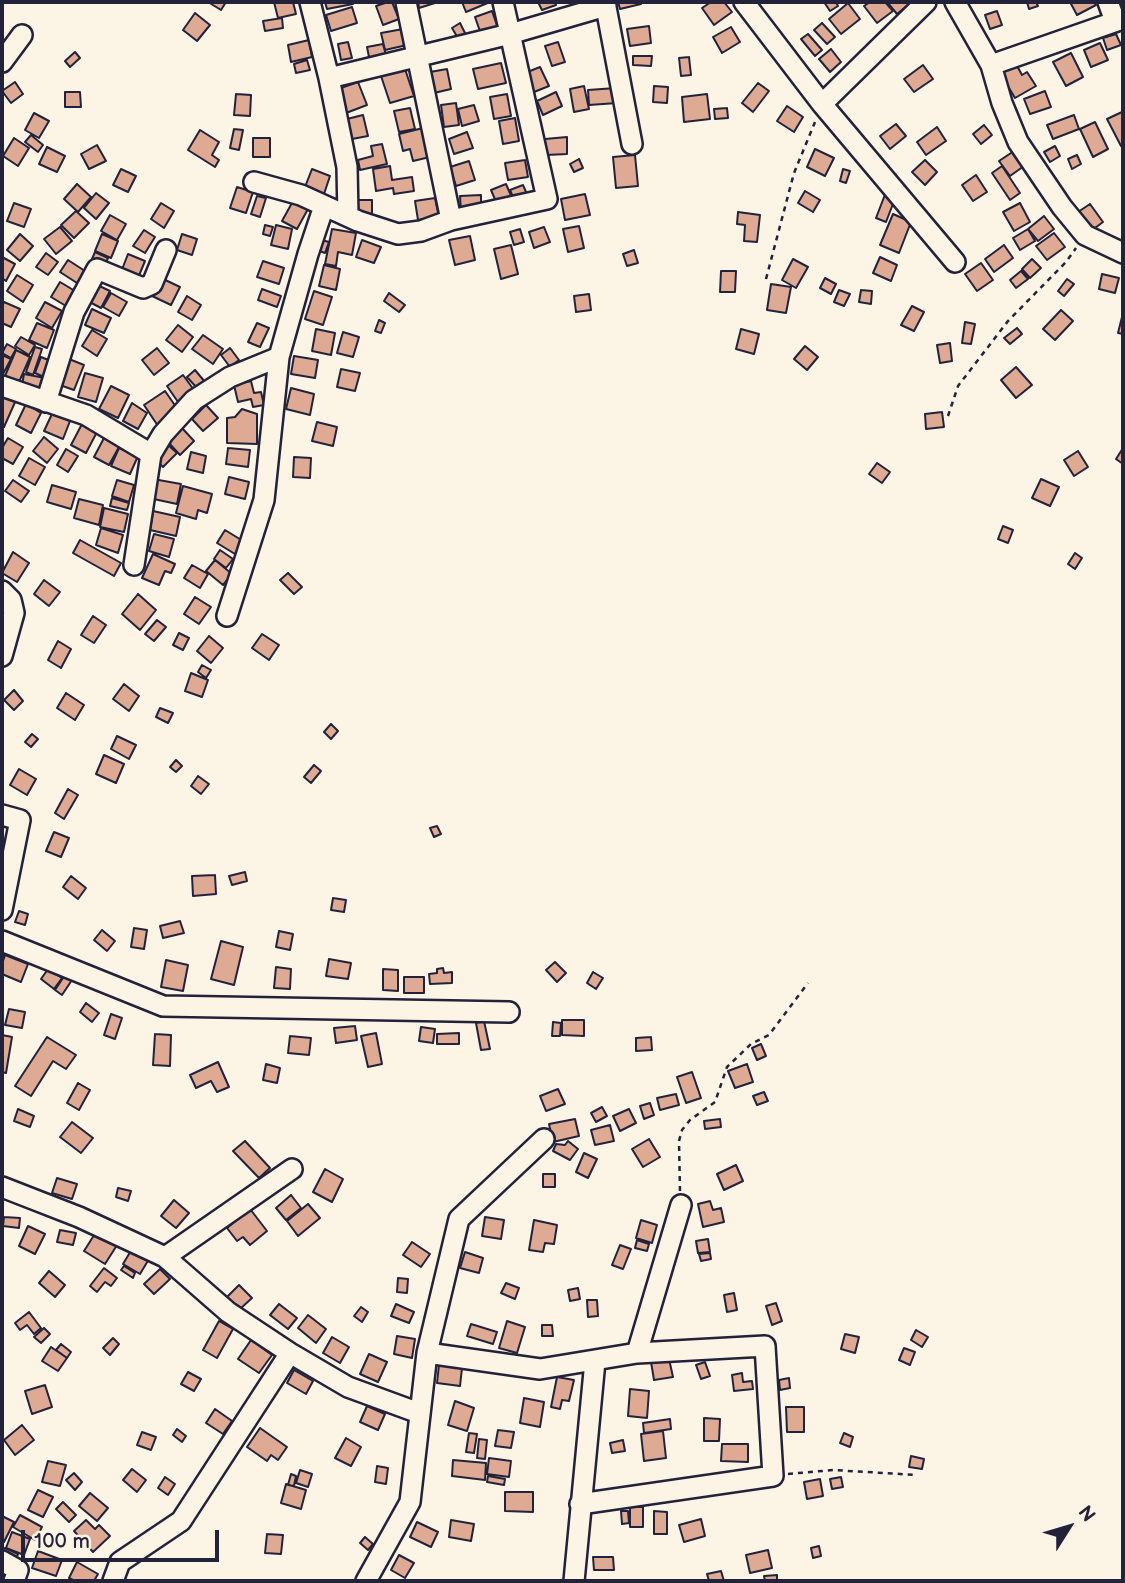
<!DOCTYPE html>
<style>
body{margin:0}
#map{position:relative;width:1125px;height:1583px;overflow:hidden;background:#fcf5e5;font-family:"Balsamiq Sans",sans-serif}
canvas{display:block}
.frame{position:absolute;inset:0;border:4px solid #22223b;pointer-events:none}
.north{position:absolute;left:1034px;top:1492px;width:70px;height:70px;-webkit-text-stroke:5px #fcf5e5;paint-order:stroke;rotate:53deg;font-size:19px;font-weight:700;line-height:28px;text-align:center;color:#22223b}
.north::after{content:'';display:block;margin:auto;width:24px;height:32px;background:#22223b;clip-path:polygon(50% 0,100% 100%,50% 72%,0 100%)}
.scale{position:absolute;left:21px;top:1530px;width:198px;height:32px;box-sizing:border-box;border:4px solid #22223b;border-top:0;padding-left:9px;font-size:21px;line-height:24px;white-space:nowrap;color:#22223b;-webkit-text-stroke:5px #fcf5e5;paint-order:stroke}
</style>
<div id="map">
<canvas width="1125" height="1583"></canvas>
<div class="frame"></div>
<div class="north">N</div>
<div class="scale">100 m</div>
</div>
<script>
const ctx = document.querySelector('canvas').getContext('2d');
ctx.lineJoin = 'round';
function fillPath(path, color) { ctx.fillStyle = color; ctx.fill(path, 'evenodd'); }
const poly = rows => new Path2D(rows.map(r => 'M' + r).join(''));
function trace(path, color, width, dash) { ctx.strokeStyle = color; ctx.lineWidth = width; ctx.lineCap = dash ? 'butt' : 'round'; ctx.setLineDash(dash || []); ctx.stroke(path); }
const building = poly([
 [208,2,226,2,221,10,208,2],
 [274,2,293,2,296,14,278,18,274,2],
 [325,2,352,2,353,4,327,9,325,2],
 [388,2,392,2,399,19,383,25,376,6,388,2],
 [418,2,438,2,419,8,418,2],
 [462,2,490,2,466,12,462,2],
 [538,2,555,2,556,5,542,10,538,2],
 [618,2,640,2,641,4,620,9,618,2],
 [711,2,724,2,732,12,714,25,702,8,711,2],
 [824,2,836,2,838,6,830,11,824,2],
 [870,2,885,2,893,11,877,23,864,6,870,2],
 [887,2,912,2,897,14,887,2],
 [1027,2,1036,2,1038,6,1029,9,1027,2],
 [1070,2,1094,2,1096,5,1077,15,1070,2],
 [848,3,860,19,841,34,829,19,848,3],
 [352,7,357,23,331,31,326,15,352,7],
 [492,11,499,31,482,37,475,17,492,11],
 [997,11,1002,25,990,29,985,15,997,11],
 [195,13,210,25,197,41,183,30,195,13],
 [282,18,283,28,265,31,263,21,282,18],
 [460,23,469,41,462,45,452,28,460,23],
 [822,23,835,37,827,44,814,30,822,23],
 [649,26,651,43,630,46,627,29,649,26],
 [731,27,740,42,722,53,713,37,731,27],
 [403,29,407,45,385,50,381,33,403,29],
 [808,34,822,50,815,56,801,39,808,34],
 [1116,34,1121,45,1107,50,1103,38,1116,34],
 [309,40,312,57,291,62,288,45,309,40],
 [348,42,352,58,341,60,338,44,348,42],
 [558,42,565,62,552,66,545,46,558,42],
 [1100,43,1108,60,1091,67,1084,50,1100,43],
 [383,44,387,59,370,62,367,47,383,44],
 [831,49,841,62,830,72,819,59,831,49],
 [75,52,80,58,70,67,65,61,75,52],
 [1071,53,1083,77,1066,86,1053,62,1071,53],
 [633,56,652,56,651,66,633,65,633,56],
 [689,57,691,75,681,76,679,58,689,57],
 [307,60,310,70,296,73,294,64,307,60],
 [501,63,506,83,478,89,473,69,501,63],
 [1016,64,1022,75,1027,72,1036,86,1015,98,1000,73,1016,64],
 [923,65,933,79,914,92,904,79,923,65],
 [540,67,549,86,534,92,525,73,540,67],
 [405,69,414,96,390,103,381,76,405,69],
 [447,69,451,89,434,93,430,72,447,69],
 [15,82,23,94,11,103,2,91,15,82],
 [358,82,367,105,346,113,338,89,358,82],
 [758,83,769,91,753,112,742,103,758,83],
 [584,86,589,109,574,112,570,89,584,86],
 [654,86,668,87,667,103,653,102,654,86],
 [616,88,617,103,589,105,588,90,616,88],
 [1045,91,1051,107,1030,114,1024,99,1045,91],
 [65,92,80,92,81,107,65,107,65,92],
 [556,92,562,106,543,115,537,101,556,92],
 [236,94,251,95,250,116,234,115,236,94],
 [507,94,511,116,494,119,490,97,507,94],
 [707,94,710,119,684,122,682,97,707,94],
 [456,103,459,125,444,127,441,105,456,103],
 [474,105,479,121,462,126,458,109,474,105],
 [787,106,803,117,794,132,777,121,787,106],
 [410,108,415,129,399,132,394,111,410,108],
 [727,108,728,118,715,119,714,109,727,108],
 [1122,112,1123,144,1121,146,1107,119,1122,112],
 [34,113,49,121,39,138,25,130,34,113],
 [363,115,368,136,352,139,347,119,363,115],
 [1074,115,1079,129,1053,139,1047,125,1074,115],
 [515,118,519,141,503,144,499,121,515,118],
 [1095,122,1108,149,1093,157,1080,129,1095,122],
 [896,124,906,136,890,149,880,136,896,124],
 [984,125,992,135,981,144,973,134,984,125],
 [937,127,946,141,926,155,917,142,937,127],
 [423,128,430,157,413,161,410,149,403,151,399,134,423,128],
 [234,129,243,130,239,150,230,148,234,129],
 [200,130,219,142,212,155,219,160,215,167,188,150,200,130],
 [467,132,473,148,454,154,449,139,467,132],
 [31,135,43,145,38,152,25,142,31,135],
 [567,137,567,154,546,155,545,139,567,137],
 [14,138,29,148,18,166,3,156,14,138],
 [253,138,270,138,270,157,253,157,253,138],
 [382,144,387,164,360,170,358,160,373,156,371,146,382,144],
 [97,145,106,161,89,169,81,154,97,145],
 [1055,146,1060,156,1050,162,1044,152,1055,146],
 [47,147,65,156,57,172,39,164,47,147],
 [815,149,834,158,825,176,807,167,815,149],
 [1014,151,1024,166,1010,176,999,161,1014,151],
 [635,155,638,186,616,188,613,157,635,155],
 [1077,155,1081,164,1072,169,1068,159,1077,155],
 [579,159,583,168,574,172,570,164,579,159],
 [525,160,528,177,508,180,505,163,525,160],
 [925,160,937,172,925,185,912,172,925,160],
 [469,161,475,180,456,186,450,167,469,161],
 [390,166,392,180,412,177,414,191,394,194,393,188,376,191,373,169,390,166],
 [1002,166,1020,193,1010,200,992,173,1002,166],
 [121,169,136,176,128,192,113,185,121,169],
 [312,169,330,176,324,194,305,187,312,169],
 [843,169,850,171,846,183,840,181,843,169],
 [976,175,987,192,973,201,962,185,976,175],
 [77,184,91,197,78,212,64,199,77,184],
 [506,184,512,198,497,204,491,190,506,184],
 [523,185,529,199,516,204,510,190,523,185],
 [237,187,253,192,246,213,230,208,237,187],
 [805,191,820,200,813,212,798,203,805,191],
 [886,192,896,196,886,222,876,218,886,192],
 [96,193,109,203,96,219,84,208,96,193],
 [585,194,590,215,565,220,561,199,585,194],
 [481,195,481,211,461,213,460,196,481,195],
 [257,196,266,198,260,217,251,214,257,196],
 [435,198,439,217,418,220,415,201,435,198],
 [358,200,372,200,372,220,358,219,358,200],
 [293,201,308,209,297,229,282,221,293,201],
 [14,203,31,209,24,227,7,221,14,203],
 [161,203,174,211,164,228,151,219,161,203],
 [1020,203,1030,222,1014,231,1003,212,1020,203],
 [1090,204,1103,222,1091,231,1078,212,1090,204],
 [76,211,89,223,74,238,61,225,76,211],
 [738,212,760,215,757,242,744,241,745,225,737,224,738,212],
 [893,214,911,222,899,253,880,245,893,214],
 [110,215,126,224,117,240,101,231,110,215],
 [1044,216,1054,229,1038,241,1028,229,1044,216],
 [265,225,273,227,270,236,263,234,265,225],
 [276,225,292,229,288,249,271,245,276,225],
 [579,226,584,248,568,252,563,229,579,226],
 [60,227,72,241,56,254,44,239,60,227],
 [544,227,550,242,534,248,529,232,544,227],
 [332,229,356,233,352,255,338,252,336,266,325,264,332,229],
 [520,229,524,242,514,245,510,232,520,229],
 [1028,229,1035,241,1020,250,1013,238,1028,229],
 [144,230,155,237,145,253,133,246,144,230],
 [1054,233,1065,247,1047,260,1036,246,1054,233],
 [20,234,33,246,20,261,7,250,20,234],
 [102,234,118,241,111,258,95,251,102,234],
 [182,234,197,239,192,255,177,250,182,234],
 [470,236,475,260,455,265,449,240,470,236],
 [318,239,329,242,325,253,314,249,318,239],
 [362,240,381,247,374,263,356,257,362,240],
 [511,245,518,274,501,279,494,249,511,245],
 [1004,245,1013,258,994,272,985,259,1004,245],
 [634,250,638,263,627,266,623,254,634,250],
 [95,252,108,258,105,265,92,259,95,252],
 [46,253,58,262,48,275,36,267,46,253],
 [128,254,145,261,138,278,121,272,128,254],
 [2,257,15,264,6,281,2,278,2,257],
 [880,257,897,265,891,281,873,273,880,257],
 [793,259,808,267,796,288,782,280,793,259],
 [1032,259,1041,268,1030,278,1022,269,1032,259],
 [68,260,85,271,77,283,60,272,68,260],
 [263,261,284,268,279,284,257,277,263,261],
 [981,263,993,280,977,291,965,274,981,263],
 [324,265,340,269,336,290,319,286,324,265],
 [721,271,736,271,735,292,720,292,721,271],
 [1021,271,1028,279,1016,288,1010,280,1021,271],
 [1102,274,1119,278,1115,293,1099,289,1102,274],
 [17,275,33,285,23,302,7,291,17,275],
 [159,277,180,287,171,305,150,295,159,277],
 [825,278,836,284,831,294,820,288,825,278],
 [1067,279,1074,284,1064,296,1058,291,1067,279],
 [60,282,75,291,66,306,51,297,60,282],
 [93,283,110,291,101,308,84,299,93,283],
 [771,284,791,287,786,313,767,310,771,284],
 [262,289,281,296,277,307,258,300,262,289],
 [839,290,850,294,844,306,834,302,839,290],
 [861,290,872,291,871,304,859,302,861,290],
 [314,291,332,297,323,325,305,319,314,291],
 [111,293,127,302,119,316,103,307,111,293],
 [389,293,405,305,399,312,384,301,389,293],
 [589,294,591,310,576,312,574,296,589,294],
 [187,296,201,305,192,320,178,312,187,296],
 [4,302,20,309,11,327,2,323,2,307,4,302],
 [45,302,62,311,52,328,36,318,45,302],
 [912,306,924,312,914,331,901,325,912,306],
 [92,309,111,318,104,333,85,325,92,309],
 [1061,310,1073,321,1055,340,1043,329,1061,310],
 [1123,313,1123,334,1118,333,1123,313],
 [379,320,385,323,381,333,375,331,379,320],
 [965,322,975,324,971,344,962,343,965,322],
 [37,323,54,330,47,348,29,340,37,323],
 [257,323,269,328,260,347,248,342,257,323],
 [178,325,193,337,182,352,166,340,178,325],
 [1017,328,1022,334,1010,344,1004,338,1017,328],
 [316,329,335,333,331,355,312,351,316,329],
 [741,329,759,334,754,354,736,349,741,329],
 [92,330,107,339,97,356,82,346,92,330],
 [343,332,359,337,353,357,337,353,343,332],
 [203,335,223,349,213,364,192,349,203,335],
 [21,337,35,345,29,355,15,346,21,337],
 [950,343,952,361,940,363,937,345,950,343],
 [7,344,16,349,11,358,2,353,7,344],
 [805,346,818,357,807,370,794,359,805,346],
 [35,347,42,349,33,375,26,372,35,347],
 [157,348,169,363,154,375,142,360,157,348],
 [230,348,239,360,230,367,221,355,230,348],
 [16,350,30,357,19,382,5,376,16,350],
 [2,355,11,359,3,374,2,374,2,355],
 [294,356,318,360,315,378,291,374,294,356],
 [41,357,51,361,44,377,35,373,41,357],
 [64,357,84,365,74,390,54,383,64,357],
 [1016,367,1032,385,1016,398,1001,380,1016,367],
 [341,369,360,373,355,391,337,387,341,369],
 [195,370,205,382,197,388,187,377,195,370],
 [85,373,103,378,96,402,78,397,85,373],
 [24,374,45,378,43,389,22,385,24,374],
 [183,375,194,390,178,402,167,386,183,375],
 [251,381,254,393,261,392,264,405,253,407,251,399,238,402,234,385,251,381],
 [111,386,129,395,118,418,99,409,111,386],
 [291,388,314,394,310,415,286,409,291,388],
 [165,391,181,414,160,429,144,405,165,391],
 [2,394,16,400,4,427,2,426,2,394],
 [132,403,147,413,138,429,123,421,132,403],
 [26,404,41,413,31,433,16,425,26,404],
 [206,405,218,418,203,431,192,419,206,405],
 [242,409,257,414,257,444,227,443,227,418,235,417,242,409],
 [942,412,944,427,926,429,925,414,942,412],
 [52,414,70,421,63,439,44,431,52,414],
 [317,422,337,427,333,446,312,441,317,422],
 [82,424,97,432,86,453,71,445,82,424],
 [182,428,194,441,180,455,168,442,182,428],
 [44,437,58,449,47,463,33,451,44,437],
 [8,438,23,447,13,464,2,458,2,448,8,438],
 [104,438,119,447,109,465,94,457,104,438],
 [168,445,177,453,163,467,155,459,168,445],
 [119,448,138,456,130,474,111,466,119,448],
 [228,448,250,450,248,467,226,464,228,448],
 [1123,448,1123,464,1116,459,1123,448],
 [66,449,78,456,68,472,57,465,66,449],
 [1078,451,1088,467,1074,476,1064,460,1078,451],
 [191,452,206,456,203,473,187,469,191,452],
 [294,457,311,458,310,478,293,477,294,457],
 [29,458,45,467,35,485,19,476,29,458],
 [877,463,890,472,882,483,869,474,877,463],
 [229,477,249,482,245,499,225,494,229,477],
 [153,479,181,484,177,504,149,498,153,479],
 [1041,479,1059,487,1050,506,1032,498,1041,479],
 [13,480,29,491,21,502,5,491,13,480],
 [117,480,134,485,129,502,112,496,117,480],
 [52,485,76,492,71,509,47,502,52,485],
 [183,486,212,494,207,513,198,510,196,519,176,513,183,486],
 [112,498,129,503,127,510,110,506,112,498],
 [79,499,103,505,99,525,74,518,79,499],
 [104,508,128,514,124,532,100,527,104,508],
 [153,511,180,517,176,536,150,530,153,511],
 [1003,526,1013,530,1008,543,998,539,1003,526],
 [101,528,123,535,118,553,96,545,101,528],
 [225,530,243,541,235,554,217,543,225,530],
 [154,534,174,539,169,557,149,551,154,534],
 [80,540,121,563,114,576,73,553,80,540],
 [220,550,233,559,226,568,214,559,220,550],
 [13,552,29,563,17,582,2,573,13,552],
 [1075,553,1082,558,1075,569,1068,564,1075,553],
 [153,554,175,564,171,573,165,571,159,585,142,578,153,554],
 [215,560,232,574,223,585,206,571,215,560],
 [192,565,208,574,200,588,184,578,192,565],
 [288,573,302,587,294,594,280,580,288,573],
 [44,580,60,592,49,606,34,594,44,580],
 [138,594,156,610,140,630,122,614,138,594],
 [195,597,211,607,199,624,184,614,195,597],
 [93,616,106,625,94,643,81,635,93,616],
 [157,620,166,627,154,641,145,634,157,620],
 [179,633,189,638,183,650,173,645,179,633],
 [262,634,279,645,269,660,252,648,262,634],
 [209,636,223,648,211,663,197,651,209,636],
 [58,641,71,649,61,668,48,660,58,641],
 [202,665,211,670,206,678,198,672,202,665],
 [191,673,208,680,202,697,185,691,191,673],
 [124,684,139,696,129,711,113,699,124,684],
 [14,690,23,701,14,710,4,700,14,690],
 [66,693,84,705,75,720,57,708,66,693],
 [160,708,173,713,168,723,156,717,160,708],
 [331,724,338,731,331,739,324,732,331,724],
 [32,734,38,739,31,747,25,742,32,734],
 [117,736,136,745,129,759,111,749,117,736],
 [104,755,124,764,116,783,96,774,104,755],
 [176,760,182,766,176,772,170,767,176,760],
 [314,765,321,771,311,783,304,777,314,765],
 [19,769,36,779,27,795,10,785,19,769],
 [198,776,209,784,201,794,191,786,198,776],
 [68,789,78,795,64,819,55,813,68,789],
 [437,826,441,834,434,837,430,828,437,826],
 [54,832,69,838,61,857,46,851,54,832],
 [245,872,247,881,232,885,229,876,245,872],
 [215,875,216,894,193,896,192,876,215,875],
 [71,876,86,888,78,899,63,887,71,876],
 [333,898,346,900,344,912,331,910,333,898],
 [19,911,28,914,25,925,15,922,19,911],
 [180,921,184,933,163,938,160,926,180,921],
 [134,928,147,930,144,949,131,947,134,928],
 [102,930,115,941,107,951,94,940,102,930],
 [279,931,293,934,290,950,276,947,279,931],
 [221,941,243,947,234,985,211,979,221,941],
 [5,955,28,964,21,982,2,974,2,964,5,955],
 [329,959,351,963,348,979,326,976,329,959],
 [166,960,188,965,183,991,161,987,166,960],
 [555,962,566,973,557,982,546,970,555,962],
 [276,967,291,969,290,989,274,988,276,967],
 [443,968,444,973,452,972,452,983,430,984,429,974,437,973,437,969,443,968],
 [48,969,62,978,54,989,41,979,48,969],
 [383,969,398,970,398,991,383,990,383,969],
 [593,972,603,978,596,989,587,983,593,972],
 [65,975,72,980,62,995,55,990,65,975],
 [404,977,424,977,424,993,404,993,404,977],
 [86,1003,99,1013,92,1022,80,1012,86,1003],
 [9,1009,25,1012,22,1028,5,1025,9,1009],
 [111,1014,122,1018,115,1039,104,1035,111,1014],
 [562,1020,584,1020,584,1036,562,1035,562,1020],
 [484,1021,490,1049,481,1050,476,1023,484,1021],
 [553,1022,561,1023,560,1036,552,1036,553,1022],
 [355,1026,357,1040,336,1043,334,1028,355,1026],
 [421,1027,435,1029,433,1043,419,1041,421,1027],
 [376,1033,382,1064,368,1067,361,1036,376,1033],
 [459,1033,459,1044,437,1044,437,1034,459,1033],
 [155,1034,171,1035,170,1066,153,1065,155,1034],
 [2,1035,12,1037,6,1073,2,1072,2,1035],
 [290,1036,311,1038,309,1055,288,1053,290,1036],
 [47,1037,76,1055,66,1069,53,1061,31,1096,15,1086,47,1037],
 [651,1037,652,1050,636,1051,636,1038,651,1037],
 [761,1044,766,1056,757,1060,752,1048,761,1044],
 [218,1062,229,1087,217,1092,211,1081,196,1088,190,1075,218,1062],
 [266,1064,280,1068,277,1083,263,1080,266,1064],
 [747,1064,753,1082,735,1088,728,1071,747,1064],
 [692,1072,701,1098,686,1103,677,1077,692,1072],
 [78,1083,90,1090,79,1110,67,1103,78,1083],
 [558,1089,565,1104,546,1111,540,1096,558,1089],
 [764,1092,768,1101,757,1105,753,1096,764,1092],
 [676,1094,679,1105,660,1110,657,1098,676,1094],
 [650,1103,654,1115,644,1119,640,1106,650,1103],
 [602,1107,607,1116,596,1122,591,1113,602,1107],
 [18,1109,34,1116,30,1127,14,1121,18,1109],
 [629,1109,636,1123,620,1131,613,1116,629,1109],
 [575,1119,579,1136,553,1142,549,1124,575,1119],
 [720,1119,721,1127,705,1129,704,1121,720,1119],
 [72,1122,93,1138,81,1153,60,1137,72,1122],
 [610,1125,614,1141,595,1145,591,1130,610,1125],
 [649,1139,660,1157,643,1167,632,1149,649,1139],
 [245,1141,270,1168,259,1178,233,1151,245,1141],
 [568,1141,578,1149,570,1160,553,1151,556,1144,565,1145,568,1141],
 [584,1153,597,1159,588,1178,576,1172,584,1153],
 [736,1165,743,1181,724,1190,717,1174,736,1165],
 [325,1169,343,1179,332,1202,313,1192,325,1169],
 [543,1174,555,1174,555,1187,543,1187,543,1174],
 [57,1178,77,1184,72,1199,52,1193,57,1178],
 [118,1188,131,1191,128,1201,116,1197,118,1188],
 [291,1195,301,1208,286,1220,276,1208,291,1195],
 [174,1200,189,1213,176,1228,161,1216,174,1200],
 [710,1201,713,1210,721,1208,724,1222,703,1227,698,1204,710,1201],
 [308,1204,320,1218,298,1236,287,1221,308,1204],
 [247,1205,267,1231,250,1245,243,1237,237,1241,227,1228,239,1218,236,1214,247,1205],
 [4,1217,20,1218,19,1228,3,1226,4,1217],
 [485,1217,504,1220,501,1239,482,1236,485,1217],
 [534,1220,557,1225,554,1244,545,1243,543,1252,529,1250,534,1220],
 [641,1220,657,1225,652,1243,636,1238,641,1220],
 [28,1226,45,1234,35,1254,19,1246,28,1226],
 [98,1229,119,1242,105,1264,84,1251,98,1229],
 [60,1230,76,1233,73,1245,57,1242,60,1230],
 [708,1239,710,1252,698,1253,696,1241,708,1239],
 [637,1240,649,1244,647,1251,635,1248,637,1240],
 [412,1242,430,1254,421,1267,403,1255,412,1242],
 [620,1245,631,1249,623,1269,612,1265,620,1245],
 [132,1249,149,1259,140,1274,123,1264,132,1249],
 [465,1252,483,1258,479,1273,460,1268,465,1252],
 [710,1253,711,1259,701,1261,699,1254,710,1253],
 [124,1266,135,1273,133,1278,121,1270,124,1266],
 [104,1268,117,1278,111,1286,105,1282,97,1292,90,1286,104,1268],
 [160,1269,170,1279,154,1294,144,1284,160,1269],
 [49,1271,65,1285,55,1297,39,1283,49,1271],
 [398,1278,408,1279,407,1293,397,1292,398,1278],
 [506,1283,519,1288,515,1299,501,1293,506,1283],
 [239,1285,252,1298,240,1309,227,1297,239,1285],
 [578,1288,580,1299,570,1301,568,1290,578,1288],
 [734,1293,737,1310,727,1312,724,1295,734,1293],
 [587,1300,597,1300,598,1316,588,1317,587,1300],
 [776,1303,782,1321,772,1325,766,1306,776,1303],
 [279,1304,297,1318,288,1329,270,1315,279,1304],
 [396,1304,414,1312,409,1323,391,1316,396,1304],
 [361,1307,368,1312,362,1322,354,1316,361,1307],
 [29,1312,41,1328,34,1334,27,1325,20,1330,15,1323,29,1312],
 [308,1315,326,1329,316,1343,298,1328,308,1315],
 [219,1321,233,1329,217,1358,203,1350,219,1321],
 [507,1321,525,1327,517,1353,499,1348,507,1321],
 [471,1324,497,1332,493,1344,467,1336,471,1324],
 [542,1325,552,1325,553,1336,542,1336,542,1325],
 [44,1328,50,1334,41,1343,34,1337,44,1328],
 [916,1330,928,1337,922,1347,911,1340,916,1330],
 [845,1334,859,1337,855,1353,841,1349,845,1334],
 [397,1336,415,1339,412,1358,394,1354,397,1336],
 [332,1337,349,1347,340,1363,323,1353,332,1337],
 [113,1338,119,1344,110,1355,103,1348,113,1338],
 [251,1340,272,1355,259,1373,238,1359,251,1340],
 [61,1344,71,1352,67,1358,56,1350,61,1344],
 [51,1347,67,1358,58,1371,42,1361,51,1347],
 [904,1348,915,1352,910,1365,899,1360,904,1348],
 [369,1354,387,1362,378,1382,360,1374,369,1354],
 [669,1359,673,1377,654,1380,651,1362,669,1359],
 [705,1362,710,1376,701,1379,696,1365,705,1362],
 [439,1365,462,1368,460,1386,437,1383,439,1365],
 [294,1370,313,1381,306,1394,287,1383,294,1370],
 [188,1372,201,1379,194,1391,181,1384,188,1372],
 [742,1373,743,1382,752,1381,753,1389,734,1391,732,1375,742,1373],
 [557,1377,574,1380,569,1401,562,1400,560,1409,551,1407,557,1377],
 [789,1378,790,1388,780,1390,779,1380,789,1378],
 [45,1385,52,1407,32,1414,25,1391,45,1385],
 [630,1389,649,1391,647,1418,628,1416,630,1389],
 [524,1398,544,1402,540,1427,520,1423,524,1398],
 [455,1401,474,1408,467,1431,448,1425,455,1401],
 [367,1406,385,1414,378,1430,360,1422,367,1406],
 [786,1407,804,1407,804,1432,787,1432,786,1407],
 [215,1409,232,1421,223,1434,206,1423,215,1409],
 [704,1418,720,1419,719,1441,704,1441,704,1418],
 [670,1419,671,1429,644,1433,643,1423,670,1419],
 [22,1425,34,1440,15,1455,4,1440,22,1425],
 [260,1428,287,1447,278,1460,271,1455,267,1461,247,1447,260,1428],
 [177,1429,186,1436,182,1442,173,1435,177,1429],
 [498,1430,514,1432,511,1448,495,1446,498,1430],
 [663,1431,666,1458,644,1461,641,1434,663,1431],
 [142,1432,156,1437,151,1450,137,1445,142,1432],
 [469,1433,477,1434,474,1453,466,1452,469,1433],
 [844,1433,853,1437,850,1447,840,1443,844,1433],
 [346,1438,361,1447,351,1466,335,1458,346,1438],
 [479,1439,487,1440,485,1459,477,1458,479,1439],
 [623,1440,625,1451,612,1453,610,1443,623,1440],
 [722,1444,748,1444,748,1462,721,1461,722,1444],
 [911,1456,924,1459,922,1469,909,1467,911,1456],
 [489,1458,511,1461,509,1477,487,1474,489,1458],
 [453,1460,486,1463,485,1480,452,1476,453,1460],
 [48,1461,66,1465,60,1486,42,1482,48,1461],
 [377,1466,388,1468,386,1484,375,1482,377,1466],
 [132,1469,146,1480,137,1492,123,1480,132,1469],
 [300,1470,312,1474,308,1487,296,1483,300,1470],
 [74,1473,82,1482,75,1490,66,1480,74,1473],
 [291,1474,296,1476,294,1486,288,1485,291,1474],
 [488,1476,505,1479,504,1485,487,1482,488,1476],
 [165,1477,175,1484,168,1495,158,1488,165,1477],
 [841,1477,843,1487,832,1489,830,1479,841,1477],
 [820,1479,823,1496,807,1499,804,1482,820,1479],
 [286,1484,306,1490,301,1509,281,1503,286,1484],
 [38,1490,53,1497,43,1517,28,1510,38,1490],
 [505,1492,533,1492,533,1512,505,1511,505,1492],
 [90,1493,108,1508,97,1521,79,1506,90,1493],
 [63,1502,76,1515,69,1522,56,1509,63,1502],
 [630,1507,643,1507,643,1527,630,1527,630,1507],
 [621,1511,628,1511,629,1523,622,1524,621,1511],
 [654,1511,667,1512,667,1534,654,1534,654,1511],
 [20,1515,42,1527,35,1540,13,1527,20,1515],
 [2,1516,14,1522,4,1542,2,1541,2,1516],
 [701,1519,705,1536,684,1542,679,1525,701,1519],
 [86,1520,95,1529,99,1525,110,1536,93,1552,74,1531,86,1520],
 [451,1520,474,1524,471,1541,449,1537,451,1520],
 [417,1522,438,1532,431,1547,410,1537,417,1522],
 [12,1532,30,1539,24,1555,6,1548,12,1532],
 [267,1534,283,1535,281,1554,265,1553,267,1534],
 [365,1537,373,1544,368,1550,360,1543,365,1537],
 [819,1546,821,1556,813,1558,811,1548,819,1546],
 [5,1548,18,1554,15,1561,2,1555,5,1548],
 [768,1550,772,1568,750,1573,746,1555,768,1550],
 [38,1551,62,1560,56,1576,32,1568,38,1551],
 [399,1555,414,1563,405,1578,391,1570,399,1555],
 [593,1557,613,1557,614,1570,594,1570,593,1557],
 [77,1562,98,1574,94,1581,75,1581,69,1578,77,1562],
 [721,1571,724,1581,709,1581,707,1574,721,1571],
 [777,1575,777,1581,765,1581,764,1576,777,1575]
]);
fillPath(building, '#dfaa94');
trace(building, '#22223b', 2);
const minor = poly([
 [310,2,329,78,347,167,348,216],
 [406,2,451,220,547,199,503,2],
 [605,2,632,144],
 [744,2,822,104],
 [926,2,822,104,955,262],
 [955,2,991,65,1123,19],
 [1108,2,1115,21],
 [2,62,22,35],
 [991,65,1002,103,1018,142,1062,207,1085,235,1123,253],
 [329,78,510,34,606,6],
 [254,182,301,195,358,221,398,234,421,231,451,220],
 [2,386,86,415,151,454],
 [46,402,74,312,97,269,143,288,152,284,166,250],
 [134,565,151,454,163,434,194,400,230,377,279,357],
 [2,591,11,600,14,613,2,656],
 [227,616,264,500,279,357,308,254,324,206],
 [2,815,20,820,2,910],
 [2,941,163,1006,509,1012],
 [2,1187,79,1217,165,1257,228,1312,290,1353,348,1387,419,1413],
 [165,1257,292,1169],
 [427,1353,540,1369,637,1353,765,1346,773,1476,580,1504],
 [637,1353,681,1205],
 [2,1561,18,1570,14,1581],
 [113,1581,120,1562,181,1521,290,1353],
 [366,1581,410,1502,427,1353,459,1219,544,1139],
 [574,1581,595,1361]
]);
trace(minor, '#22223b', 24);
trace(poly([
 [766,279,794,173,815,122],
 [948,416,958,386,1008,321,1066,262,1076,248],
 [680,1191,679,1141,682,1130,690,1120,715,1102,727,1067,751,1044,769,1035,808,983],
 [788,1474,833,1470,917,1475]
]), '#22223b', 2.5, [5, 5]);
trace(minor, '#fcf5e5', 19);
</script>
